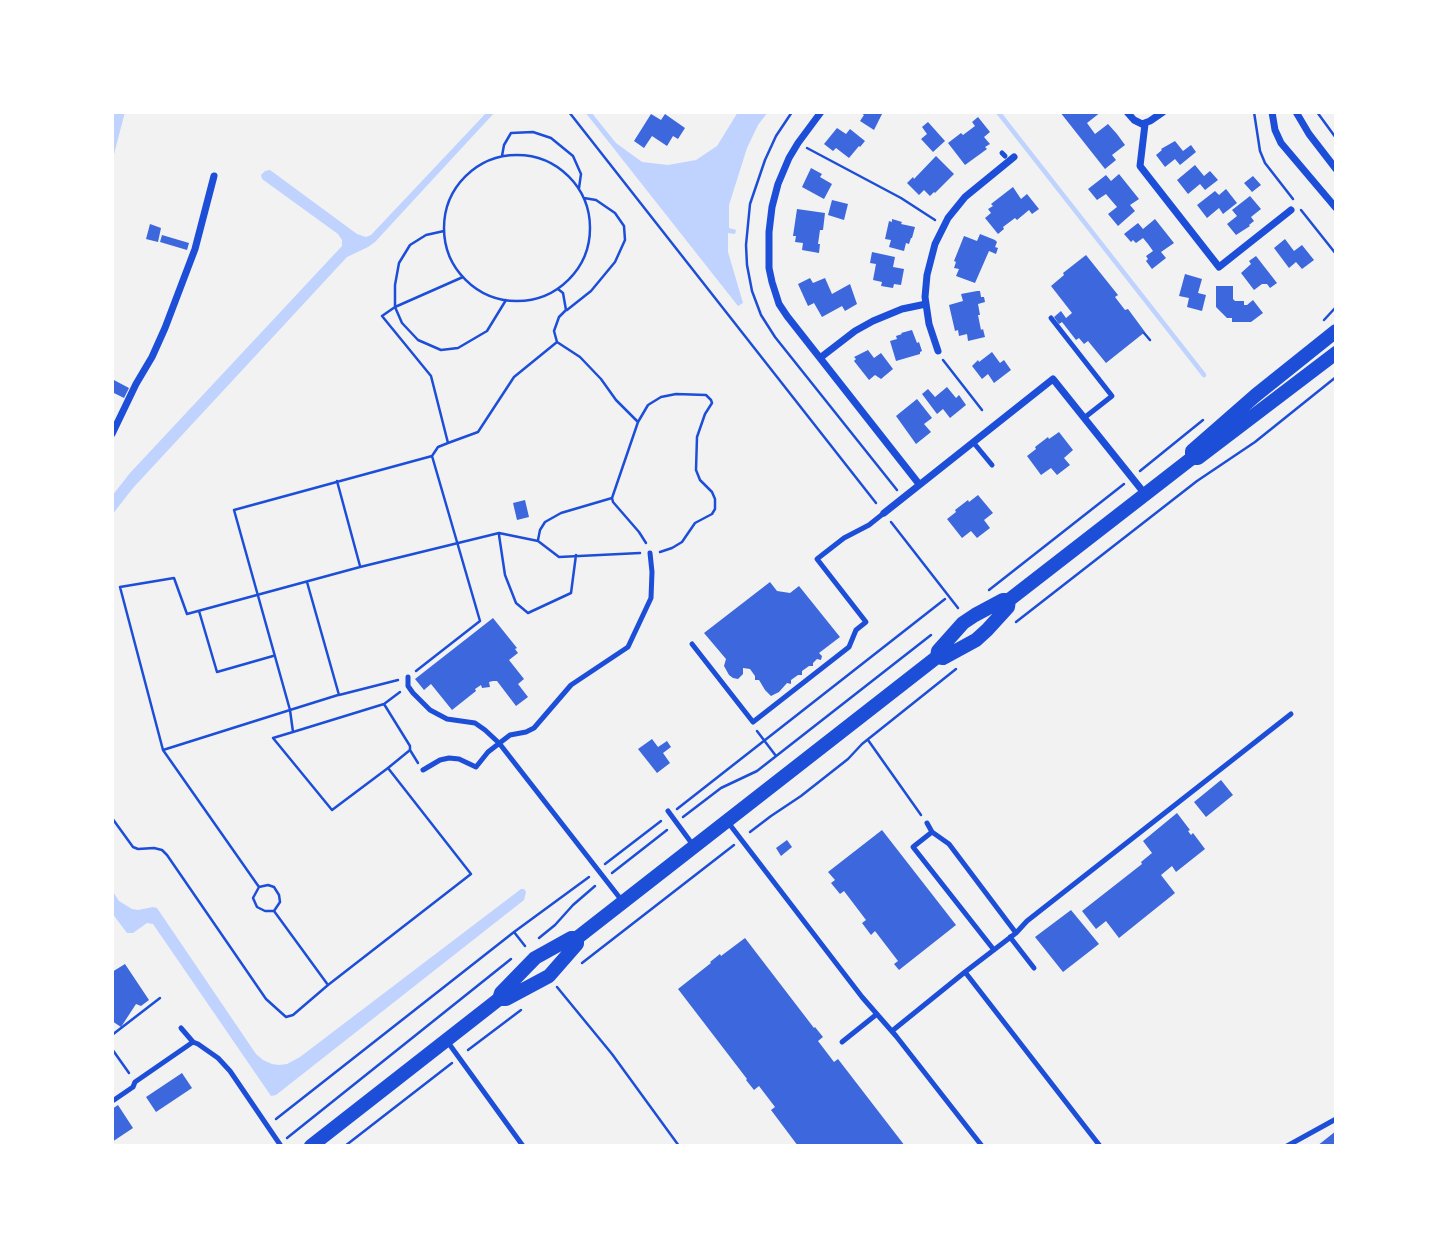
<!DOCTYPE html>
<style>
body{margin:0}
#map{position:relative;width:1448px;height:1258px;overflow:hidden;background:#f2f2f2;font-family:Figtree,sans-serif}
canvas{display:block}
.frame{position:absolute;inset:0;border:114px solid #fff;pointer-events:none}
</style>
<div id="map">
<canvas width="1448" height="1258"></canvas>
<div class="frame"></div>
</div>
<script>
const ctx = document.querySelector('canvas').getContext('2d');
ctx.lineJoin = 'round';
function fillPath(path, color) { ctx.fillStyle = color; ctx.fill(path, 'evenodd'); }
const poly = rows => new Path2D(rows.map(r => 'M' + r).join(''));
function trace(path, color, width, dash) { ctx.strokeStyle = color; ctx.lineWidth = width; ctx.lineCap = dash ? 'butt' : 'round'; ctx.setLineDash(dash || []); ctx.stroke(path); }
fillPath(poly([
 [112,112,125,112,112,162],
 [487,112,495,112,375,242,368,247,347,257,133,488,112,515,112,496,130,473,342,246,342,240,338,234,262,179,261,175,265,171,270,170,357,234,366,237,371,235],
 [585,112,591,112,616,143,642,162,668,165,696,160,717,146,738,112,768,112,758,125,747,148,729,205,729,228,736,230,735,234,728,233,728,252,743,303,738,306],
 [521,889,524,889,526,892,524,900,276,1095,271,1096,153,924,147,923,133,933,127,933,112,913,112,890,119,901,132,909,138,910,153,907,157,908,256,1054,263,1060,272,1064,279,1065,287,1064,300,1057]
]), '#bfd3fe');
trace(poly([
 [998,112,1204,375]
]), '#bfd3fe', 4.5);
fillPath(poly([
 [859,112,883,112,874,130,860,121,864,115],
 [1060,112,1101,112,1087,123,1095,134,1108,124,1117,134,1125,145,1112,155,1116,160,1105,169],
 [651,114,661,120,665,114,685,128,678,139,673,136,667,146,652,136,644,148,634,141],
 [978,117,990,132,984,137,990,144,985,147,987,149,965,165,948,143,961,133,963,135,975,126,972,122],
 [928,122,945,141,933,152,921,139,927,134,922,127],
 [837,128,846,134,850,129,865,141,860,147,859,146,849,158,836,148,833,151,824,144],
 [1175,141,1183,151,1191,145,1196,152,1180,165,1175,159,1165,167,1156,155,1162,150,1161,149],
 [936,156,954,174,935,193,934,192,930,196,924,190,919,195,907,183,913,177,914,179],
 [1195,165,1204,176,1210,171,1218,180,1205,190,1200,184,1188,194,1177,180],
 [811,168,822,174,820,177,832,184,824,199,802,187],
 [1119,174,1139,199,1130,205,1135,211,1118,226,1108,214,1117,207,1111,200,1106,194,1097,200,1088,189,1106,175,1111,181],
 [1253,176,1261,185,1252,192,1244,183],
 [1013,187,1021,199,1027,194,1039,209,1032,214,1029,210,1017,220,1015,218,1003,227,1004,229,998,234,985,218,991,213,988,209,993,206,991,204],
 [1226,189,1237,203,1223,214,1219,208,1207,218,1197,205,1215,191,1219,195],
 [1250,196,1261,209,1251,217,1254,221,1249,225,1250,226,1236,235,1227,224,1237,216,1232,210],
 [832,200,848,204,844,220,828,215],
 [797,209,825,213,823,230,820,230,818,244,820,244,819,253,802,250,803,243,795,242,796,236,793,236],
 [892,219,902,222,901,224,915,227,912,238,911,238,909,244,906,243,904,251,889,247,891,240,885,239,889,221,892,222],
 [1155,219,1174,243,1161,252,1166,258,1152,269,1146,261,1148,259,1146,256,1153,251,1148,244,1143,238,1136,243,1133,240,1131,242,1124,234,1138,223,1143,229],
 [150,224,161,228,158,242,146,239],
 [980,234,995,240,997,242,995,247,998,248,996,254,989,251,975,283,956,276,959,269,954,268,956,262,954,261,964,236,977,241],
 [162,235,189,243,187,250,160,242],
 [1285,239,1294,251,1302,245,1314,260,1302,269,1296,262,1289,268,1274,248],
 [872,252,895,257,893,267,904,269,901,285,894,284,893,288,881,286,882,282,873,280,876,264,870,263],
 [1086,255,1118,295,1115,297,1125,310,1128,309,1145,332,1106,363,1088,341,1084,344,1079,338,1076,340,1062,322,1059,324,1054,317,1061,311,1066,318,1072,313,1051,286,1064,275,1063,273],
 [1256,256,1277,283,1270,288,1267,284,1262,284,1254,290,1241,273,1251,264,1249,261],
 [1185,274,1202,279,1198,293,1206,295,1202,311,1187,307,1189,298,1179,296],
 [810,278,813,283,825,278,832,294,850,284,857,304,845,311,842,306,822,317,814,303,808,306,798,284],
 [1216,286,1233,286,1233,299,1235,301,1244,301,1244,305,1247,305,1253,300,1263,313,1251,322,1232,322,1232,318,1227,318,1216,307],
 [977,291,980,291,981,297,984,297,985,302,978,304,980,315,978,315,981,330,983,329,985,337,968,341,967,334,959,336,958,330,955,331,949,305,963,301,961,294],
 [912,330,917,343,919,342,922,351,920,352,920,354,896,361,890,341,897,339,896,336,902,334,901,333],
 [868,350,874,358,881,353,893,369,881,379,875,375,869,380,854,361,856,359,854,357],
 [992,352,1000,363,1004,360,1011,370,994,383,988,374,982,379,972,366,978,360,979,362],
 [112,379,129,388,124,398,112,392],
 [947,387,956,398,959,395,966,405,950,418,943,409,937,414,922,394,928,389,935,397],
 [917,399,932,418,924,424,931,432,916,444,896,416],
 [1059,432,1073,450,1064,458,1070,465,1057,475,1051,468,1041,475,1027,456,1036,449,1035,447,1048,437,1049,439],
 [978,495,993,513,984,520,990,528,977,538,971,531,962,538,947,519,956,512,955,510,968,500,969,502],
 [525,500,529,517,517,520,513,503],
 [770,582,777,591,790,593,799,586,840,637,819,653,822,656,821,660,817,659,813,663,813,666,809,666,802,671,802,675,798,675,791,680,791,684,787,683,779,692,771,696,765,690,759,680,755,680,755,676,750,669,743,668,743,674,738,679,733,678,729,675,724,666,726,659,704,633],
 [493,618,517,648,515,649,518,653,509,660,524,679,518,684,528,697,516,706,497,681,493,681,489,682,490,687,482,688,481,685,475,689,476,691,452,710,431,684,424,690,415,679],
 [652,739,658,747,667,741,671,747,663,753,670,763,657,773,638,749],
 [1221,780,1233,795,1206,817,1194,802],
 [1177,813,1190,830,1188,831,1191,835,1193,833,1205,849,1176,872,1172,866,1161,875,1175,893,1119,938,1106,921,1096,929,1082,911,1142,864,1141,862,1152,853,1143,841],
 [882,830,956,925,899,970,894,964,898,961,875,931,871,935,862,923,866,920,844,891,840,894,831,883,835,880,828,872],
 [787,840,792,847,781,856,776,848],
 [1071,910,1099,944,1063,972,1035,937],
 [745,938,814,1028,815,1027,823,1037,818,1041,834,1062,838,1059,905,1146,798,1146,771,1110,775,1107,759,1086,754,1090,746,1080,747,1079,678,989,711,963,710,962,720,954,721,956],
 [125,964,149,1000,141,1006,136,1004,121,1027,112,1021,112,972],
 [182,1073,192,1088,156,1112,146,1097],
 [118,1105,133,1128,112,1142,112,1109],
 [1336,1131,1336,1146,1317,1146]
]), '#3d67dc');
trace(poly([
 [569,112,876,503],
 [792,112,776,136,765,160,750,204,746,245,747,265,752,291,761,315,775,337,897,490],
 [1254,112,1260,151,1265,163,1293,199],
 [1317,112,1336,138],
 [807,148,901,198,935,220],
 '444 228a73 73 0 1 1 146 0a73 73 0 1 1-146 0Z',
 [502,156,504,145,511,133,533,132,551,138,573,156,581,174,579,188],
 [1301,210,1336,254],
 [444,231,426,235,410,245,399,263,395,285,395,307,402,323,418,340,441,350,458,348,487,331,506,300],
 [558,289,563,293,566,310,559,317,554,331,557,342,580,357,601,379,616,400,638,422],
 [567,310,591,291,615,262,625,240,624,226,615,213,596,200,584,198],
 [1324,320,1336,307],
 [1144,333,1150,340],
 [943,360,982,410],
 [448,443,478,432,514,377,557,342],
 [1140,471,1203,420],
 [337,481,360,566],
 [891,522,958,608],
 [499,535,505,575,516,603,528,613,571,593,576,555],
 [538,540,540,530,545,522,561,513,612,498],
 [646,543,639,532,613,502,612,498,638,422,648,405,661,397,676,394,706,395,711,400,712,403,705,414,697,437,696,470,700,480,712,492,715,499,715,509,712,514,695,523,682,542,672,548,660,552],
 [307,582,339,695,398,680],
 [989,590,1124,484],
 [199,611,217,672,273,656],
 [1016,622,1197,481,1255,442,1336,377],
 [416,671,480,621,432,456,438,447,448,443,431,376,382,316,395,307,463,277],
 [338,695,290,710,293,732,273,738,332,810,388,768],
 [384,704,400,692],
 [757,731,776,756],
 [293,732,384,704,410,746,410,750],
 [868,740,921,815],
 [163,750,290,710,234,510,432,456],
 [677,809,945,599],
 [683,817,721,788,757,771,931,635],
 [112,818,133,847,138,849,154,848,162,850,167,855,266,999,286,1017,293,1015,328,985,471,874,388,768,410,750,418,763],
 [750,832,771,816,801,796,848,759,862,744,956,669],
 [605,864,661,821],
 [612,873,667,830],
 [259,887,268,885,274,887,279,895,280,902,274,911],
 [514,932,525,946],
 [539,938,555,925,573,905,595,886],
 [582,963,734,845],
 [328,985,274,911,265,911,257,907,253,898,259,887,163,750,120,587,174,578,187,614,360,567,499,533,538,541,559,557,640,553],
 [557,987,612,1054,679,1146],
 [112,1035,160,998],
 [112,1049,129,1073],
 [468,1050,521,1010],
 [276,1119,514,932,589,877],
 [287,1138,511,959],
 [345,1146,452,1063]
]), '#1d4ed8', 2.5);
trace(poly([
 [1002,153,1005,156],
 [1051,318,1112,396,1084,418],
 [973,442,992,465],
 [692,644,753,722,849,647,856,630,866,622,817,559,844,538,869,525,884,513],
 [408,677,408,686,413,693,430,710,447,719,475,723,485,730,499,743,623,902],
 [423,770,440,760,449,758,459,759,476,767,488,752,510,735,526,732,534,728,571,685,628,647,651,598,652,572,650,553],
 [668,811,693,845],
 [727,821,862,997,896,1036,982,1146],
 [927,823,932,832,949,844,1016,933,965,972,1100,1146],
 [932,832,913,847,994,950],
 [1016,933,1027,921,1291,714],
 [1010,937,1034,968],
 [181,1028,193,1042],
 [892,1031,965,972],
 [447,1041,523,1146],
 [842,1042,877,1014],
 [114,1100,133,1087,135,1082,193,1042,198,1044,218,1058,230,1071,281,1146],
 [1287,1146,1336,1119]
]), '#1d4ed8', 5);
trace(poly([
 [821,112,798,143,789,158,778,184,772,207,769,232,769,268,772,282,779,304,787,316,919,484],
 [1127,112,1134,120,1142,124,1150,121,1163,112],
 [1272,112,1275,130,1281,143,1336,208],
 [1296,112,1309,134,1336,169],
 [1145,124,1140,166,1219,267,1291,210],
 [938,351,929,324,925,297,927,275,935,244,948,218,965,197,1014,157],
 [820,358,855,331,873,321,902,309,926,304],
 [112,434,136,384,152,357,165,328,195,249,214,176],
 [884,513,1053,379,1145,494]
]), '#1d4ed8', 7);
trace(poly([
 [1192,457,1192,451,1256,395,1336,331],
 [937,657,938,651,963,623,975,615,1003,600,1009,600],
 [499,999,506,999,549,976,577,944,577,938],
 [311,1146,499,999,501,993,535,958,571,938,577,938,937,657,943,658,976,640,987,630,1008,607,1009,600,1192,458,1198,458,1336,353]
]), '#1d4ed8', 14);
</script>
